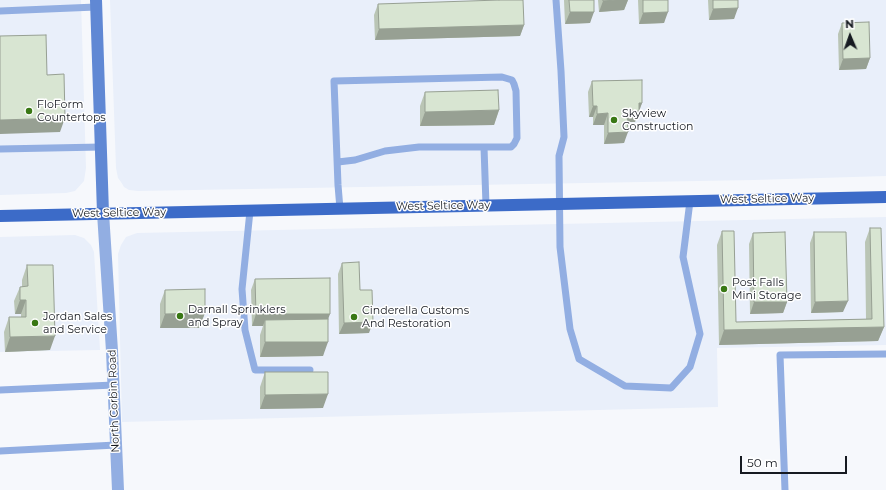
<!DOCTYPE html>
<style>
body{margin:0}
#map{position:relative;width:886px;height:490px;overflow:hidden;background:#f6f8fc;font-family:Montserrat,sans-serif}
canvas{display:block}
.north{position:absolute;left:830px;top:16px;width:40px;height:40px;-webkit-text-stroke:3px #fff;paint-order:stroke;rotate:358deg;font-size:11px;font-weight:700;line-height:16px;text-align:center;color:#161a21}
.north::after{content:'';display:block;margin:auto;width:14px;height:18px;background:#161a21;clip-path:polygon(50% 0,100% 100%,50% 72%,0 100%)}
.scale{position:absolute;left:740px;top:456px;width:107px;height:18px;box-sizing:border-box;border:2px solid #161a21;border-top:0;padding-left:5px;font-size:12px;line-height:14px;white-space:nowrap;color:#161a21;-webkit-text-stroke:3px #fff;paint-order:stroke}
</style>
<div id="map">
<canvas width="886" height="490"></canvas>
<div class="north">N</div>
<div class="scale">50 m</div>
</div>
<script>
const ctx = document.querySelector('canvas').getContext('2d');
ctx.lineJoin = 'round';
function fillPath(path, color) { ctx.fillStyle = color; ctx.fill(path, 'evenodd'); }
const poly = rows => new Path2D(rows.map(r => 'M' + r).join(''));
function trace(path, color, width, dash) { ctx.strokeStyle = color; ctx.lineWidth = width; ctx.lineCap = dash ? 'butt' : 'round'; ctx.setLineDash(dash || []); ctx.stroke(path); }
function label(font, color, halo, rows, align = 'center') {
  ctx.font = font + ' Montserrat,sans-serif'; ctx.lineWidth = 3; ctx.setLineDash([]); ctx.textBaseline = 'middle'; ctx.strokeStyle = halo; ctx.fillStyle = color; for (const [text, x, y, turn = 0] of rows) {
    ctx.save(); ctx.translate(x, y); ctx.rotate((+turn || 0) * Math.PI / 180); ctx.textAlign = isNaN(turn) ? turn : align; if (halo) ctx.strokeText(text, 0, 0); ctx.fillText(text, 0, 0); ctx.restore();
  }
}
fillPath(poly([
 [0,0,81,0,86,168,84,181,75,191,66,193,0,195],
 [110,0,886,0,886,176,754,180,138,191,129,190,124,187,121,182,118,178,116,168],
 [886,217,886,345,717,348,718,407,122,422,118,254,121,245,126,237,137,233],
 [75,235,84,238,91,245,94,252,100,350,0,352,0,237]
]), '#e9effa');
trace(poly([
 [556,0,561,71,564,137,559,156,560,247,570,329,579,359,625,386,671,388,690,367,700,334,683,257,690,201],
 [0,11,96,7],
 [484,147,486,205],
 [0,149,101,147],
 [338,162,355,160,385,151,419,147,511,147,514,144,517,138,516,91,514,84,512,80,502,77,334,81,338,185,340,209],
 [250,211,242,289,245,330,255,370,310,370],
 [0,390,114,385],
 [0,451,116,445],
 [785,490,780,355,886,354]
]), '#92aee2', 7);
trace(poly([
 [103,213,112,351,118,490]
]), '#92aee2', 12);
trace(poly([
 [96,0,103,213]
]), '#6088d4', 12);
trace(poly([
 [0,216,886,197]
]), '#3c6bc8', 12);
fillPath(poly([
 [564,0,594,0,590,23,565,24],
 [598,0,628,0,624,10,599,12],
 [638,0,668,0,664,23,639,24],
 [708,0,738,0,734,19,709,20],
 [378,4,524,25,520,36,375,40,374,15],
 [842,23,870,58,866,69,839,70,838,34],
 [592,81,642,103,635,122,628,122,624,143,604,144,604,125,593,125,593,117,589,117,588,92],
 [425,92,499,110,494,125,420,126,420,106],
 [870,228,884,327,878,341,719,345,717,245,722,231,736,322,866,319,865,242],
 [814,232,843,312,811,313,810,243],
 [753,233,787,302,783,313,750,314,749,244],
 [342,263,360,290,369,333,339,334,338,274],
 [27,265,50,350,5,352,4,332,9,317,21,317,21,314,15,314,14,301,20,287,22,287,22,280],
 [255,279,328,320,323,356,260,357,260,335,263,326,252,326,251,290],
 [165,290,205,313,199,328,160,328,160,304],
 [265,372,323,408,260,409,260,387]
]), '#bac5b5');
fillPath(poly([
 [616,0,628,0,624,10,599,12,603,1],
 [738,8,734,19,709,20,713,9],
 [570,12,594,12,590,23,565,24],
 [668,12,664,23,639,24,643,13],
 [524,25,520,36,375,40,379,29],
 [870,58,866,69,839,70,843,59],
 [639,103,642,103,635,122,623,122,627,111],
 [593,106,597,106,593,117,589,117],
 [499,110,494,125,420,126,425,112],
 [608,113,604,125,593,125,597,114],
 [65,118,60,132,0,134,0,120],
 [628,132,624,143,604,144,608,133],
 [20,300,26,300,21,314,15,314],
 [848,301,843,312,811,313,815,302],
 [754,302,787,302,783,313,750,314],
 [205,313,199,328,160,328,165,314],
 [256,314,330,314,326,325,265,320,263,326,252,326],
 [373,322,369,333,339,334,344,323],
 [884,327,878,341,719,345,724,330],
 [55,336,50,350,5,352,10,337],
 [265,342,328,342,323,356,260,357],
 [328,394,323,408,260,409,265,395]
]), '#97a093');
const building = poly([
 [499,0,523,0,524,25,379,29,378,4,499,0],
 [569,0,594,0,594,12,570,12,569,0],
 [603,0,616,0,603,1,603,0],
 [643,0,668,0,668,12,643,13,643,0],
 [713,0,738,0,738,8,713,9,713,0],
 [869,22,870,58,843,59,842,23,869,22],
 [46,35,47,75,64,74,65,118,0,120,0,36,46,35],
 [642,80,642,103,639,103,639,111,627,111,628,132,608,133,608,113,597,114,597,106,593,106,592,81,642,80],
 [498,90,499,110,425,112,425,92,498,90],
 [870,228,881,228,884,327,724,330,722,231,734,231,736,322,872,319,870,228],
 [785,232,787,302,754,302,753,233,785,232],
 [814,232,846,232,848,301,815,302,814,232],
 [359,262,360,290,372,290,373,322,344,323,342,263,359,262],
 [27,265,53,265,55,336,10,337,9,317,26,317,26,300,20,300,20,287,28,286,27,265],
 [330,278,330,314,256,314,255,279,330,278],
 [205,289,205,313,165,314,165,290,205,289],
 [328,319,328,342,265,342,265,320,328,319],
 [265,372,328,372,328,394,265,395,265,372]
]);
fillPath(building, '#d8e5d2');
trace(building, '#97a093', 1);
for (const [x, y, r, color] of [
 [29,111,4,"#397814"],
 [614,120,4,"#397814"],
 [724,289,4,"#397814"],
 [180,316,4,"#397814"],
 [354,317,4,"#397814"],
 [35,323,4,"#397814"]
]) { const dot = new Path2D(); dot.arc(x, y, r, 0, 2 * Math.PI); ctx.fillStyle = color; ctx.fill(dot); trace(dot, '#fff', 1.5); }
label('11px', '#161a21', '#fff', [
 ["FloForm",37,105],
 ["Countertops",37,118],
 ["Skyview",622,114],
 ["Construction",622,127],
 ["Post Falls",732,283],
 ["Mini Storage",732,296],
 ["Darnall Sprinklers",188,310],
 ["and Spray",188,323],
 ["Cinderella Customs",362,311],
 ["And Restoration",362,324],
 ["Jordan Sales",43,317],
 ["and Service",43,330]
], 'left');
label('11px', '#161a21', '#fff', [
 ["West Seltice Way",767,199,-1],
 ["West Seltice Way",443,206,-1],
 ["West Seltice Way",119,213,-1],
 ["North Corbin Road",114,401,-92]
]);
</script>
